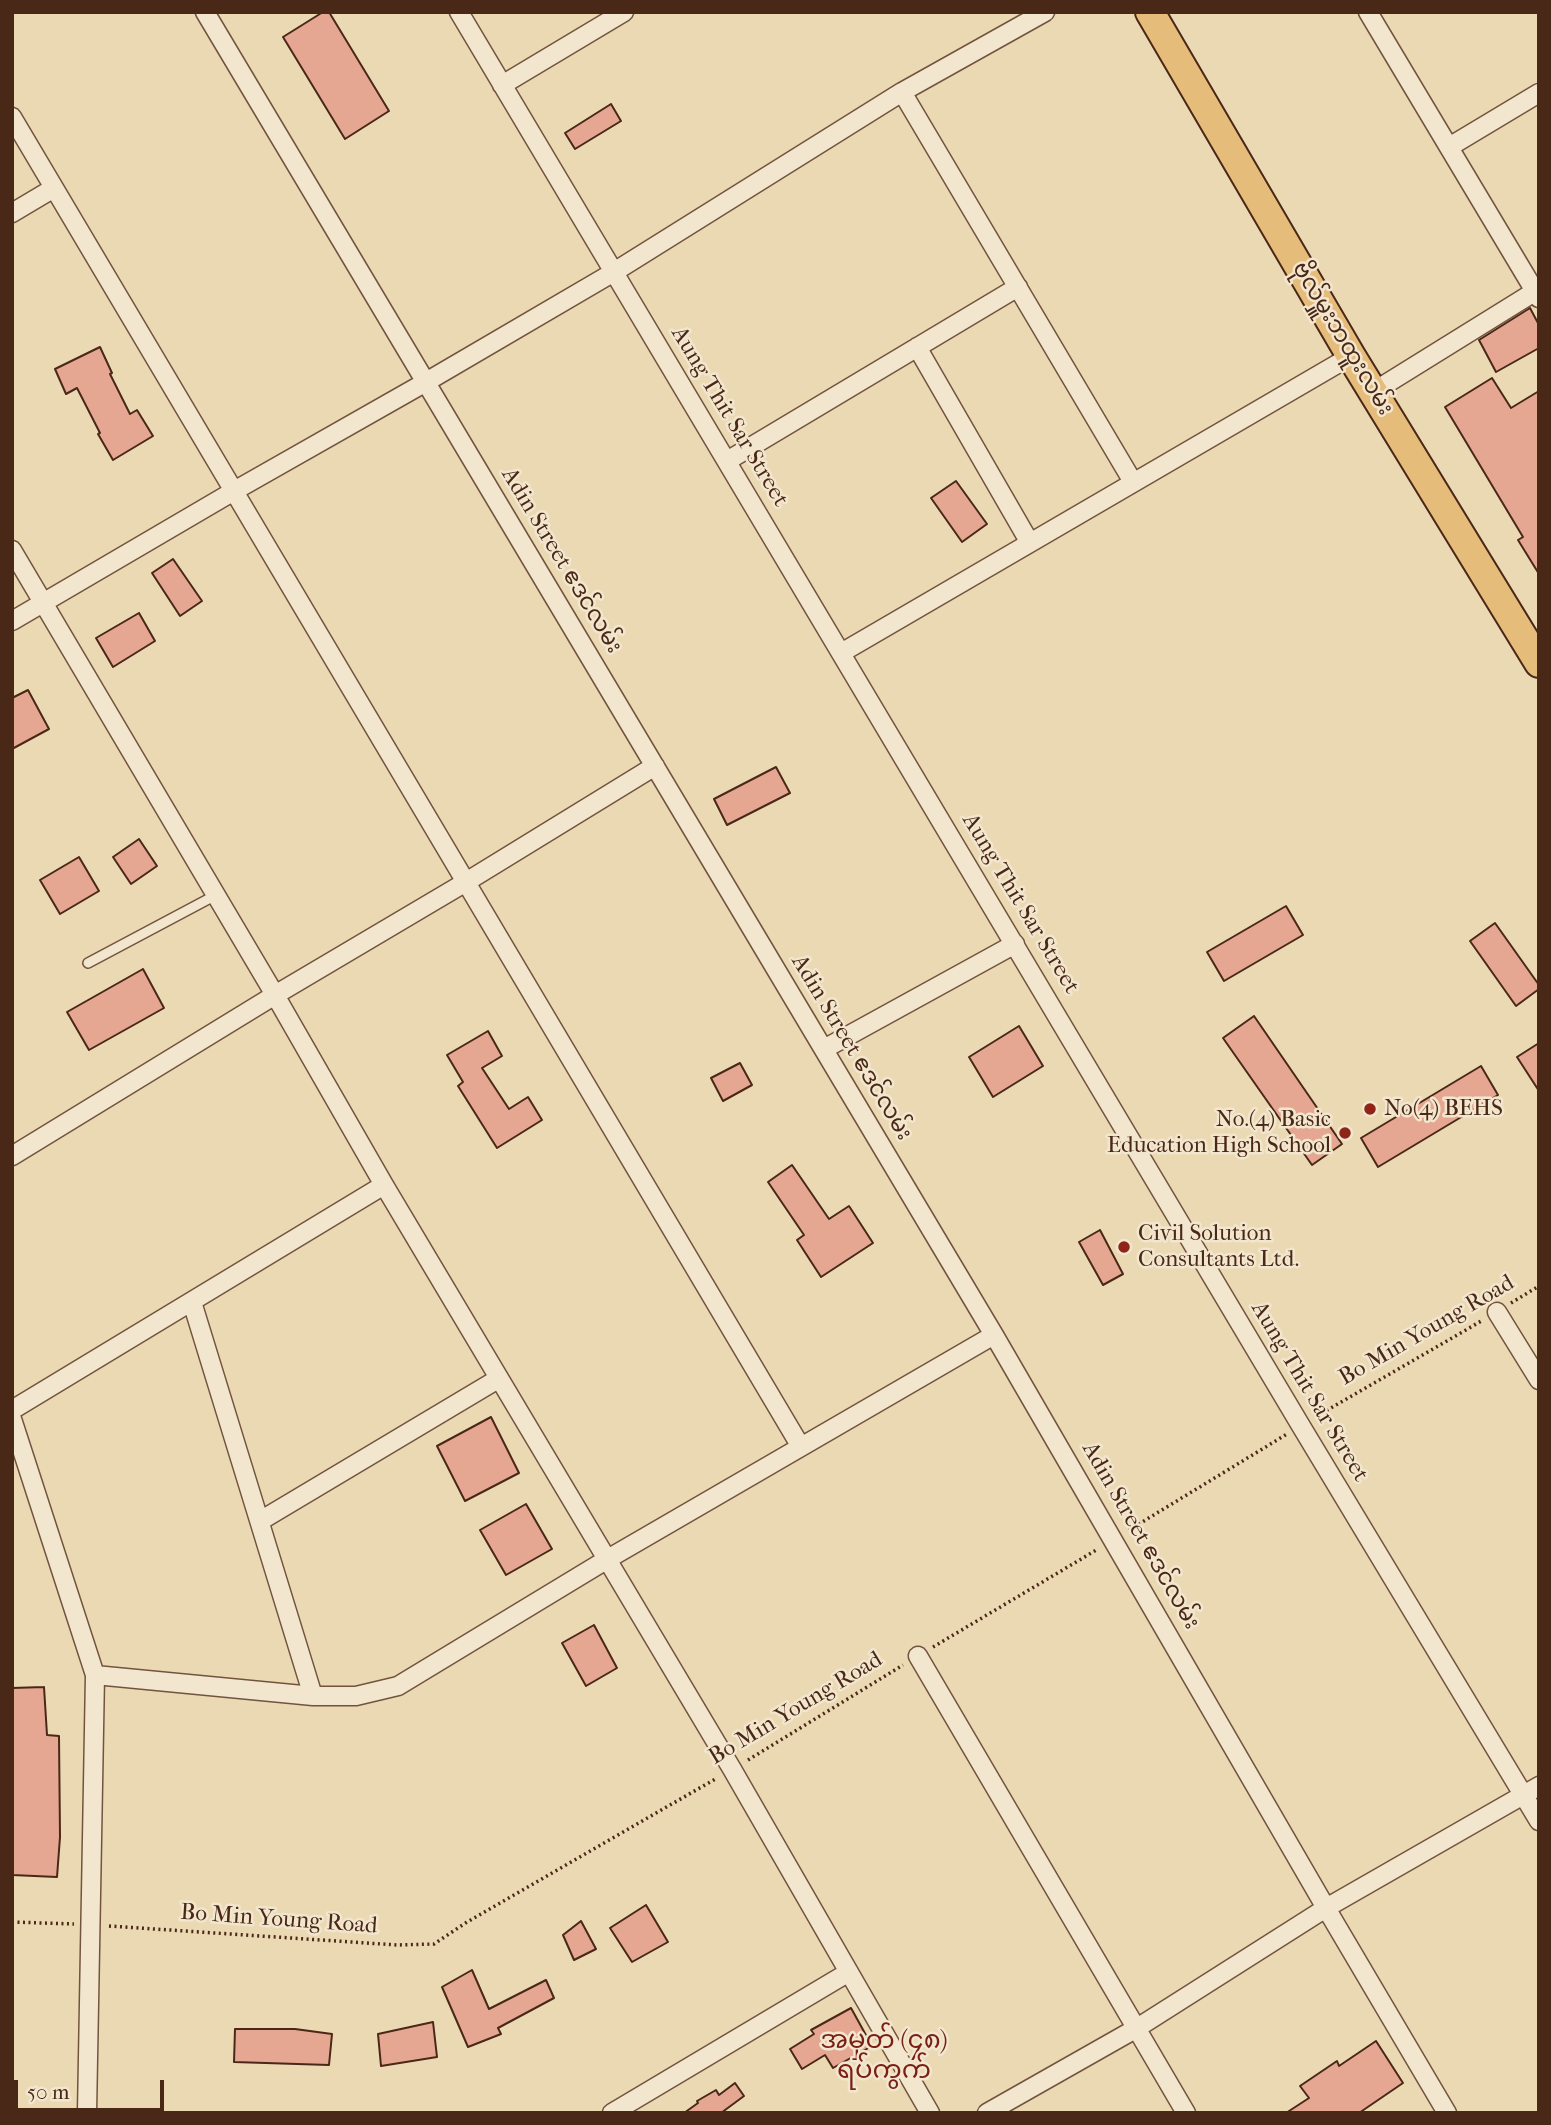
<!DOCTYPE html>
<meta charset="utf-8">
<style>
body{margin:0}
#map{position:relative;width:1551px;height:2125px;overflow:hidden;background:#ebd9b4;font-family:"IM FELL French Canon",serif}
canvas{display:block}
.frame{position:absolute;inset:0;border:14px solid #4a2817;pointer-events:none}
.scale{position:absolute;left:14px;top:2080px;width:150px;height:32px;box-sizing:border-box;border:4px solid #4a2817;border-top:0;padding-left:9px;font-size:21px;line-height:24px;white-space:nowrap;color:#4a2817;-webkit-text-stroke:5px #f2e6ce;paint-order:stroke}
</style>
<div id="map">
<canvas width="1551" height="2125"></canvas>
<div class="frame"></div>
<div class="scale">50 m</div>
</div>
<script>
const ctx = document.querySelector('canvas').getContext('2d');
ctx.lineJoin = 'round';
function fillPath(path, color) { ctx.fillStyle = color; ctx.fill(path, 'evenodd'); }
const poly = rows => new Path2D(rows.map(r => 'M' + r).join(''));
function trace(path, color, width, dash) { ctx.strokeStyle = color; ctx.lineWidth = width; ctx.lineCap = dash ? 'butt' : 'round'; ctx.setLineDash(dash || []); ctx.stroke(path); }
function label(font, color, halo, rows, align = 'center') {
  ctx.font = font + ' "IM FELL French Canon","Noto Sans Myanmar",serif'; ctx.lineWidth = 5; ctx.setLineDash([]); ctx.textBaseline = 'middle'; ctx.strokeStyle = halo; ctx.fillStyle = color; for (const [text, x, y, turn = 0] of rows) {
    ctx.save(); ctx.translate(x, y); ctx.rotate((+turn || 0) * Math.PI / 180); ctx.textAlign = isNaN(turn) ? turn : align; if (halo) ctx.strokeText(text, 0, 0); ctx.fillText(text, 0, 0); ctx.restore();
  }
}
const building = poly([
 [323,12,329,12,389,111,345,139,283,37,323,12],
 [611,104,621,121,575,149,565,133,611,104],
 [1530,308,1539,325,1539,348,1496,372,1479,340,1530,308],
 [100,347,112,373,110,374,130,414,137,410,153,436,113,460,98,434,100,433,77,388,66,394,55,369,100,347],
 [1492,378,1511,408,1539,391,1539,574,1518,540,1523,537,1445,407,1492,378],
 [956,481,987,524,962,542,931,498,956,481],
 [173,559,202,601,180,616,152,573,173,559],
 [139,613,155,641,113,667,96,638,139,613],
 [28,690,49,729,12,749,12,698,28,690],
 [776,767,790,793,727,825,714,799,776,767],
 [139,839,157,866,131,884,113,857,139,839],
 [79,857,99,891,60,914,40,880,79,857],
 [1286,906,1303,935,1224,981,1207,952,1286,906],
 [1495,923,1539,985,1539,989,1516,1006,1470,941,1495,923],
 [143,969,164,1008,89,1050,67,1012,143,969],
 [1254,1016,1342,1144,1312,1165,1223,1038,1254,1016],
 [1019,1026,1043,1066,993,1097,969,1057,1019,1026],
 [488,1031,502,1056,482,1068,509,1109,528,1097,542,1120,497,1148,458,1086,463,1082,447,1055,488,1031],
 [1539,1043,1539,1091,1517,1057,1539,1043],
 [740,1063,752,1085,723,1101,711,1078,740,1063],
 [1481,1066,1498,1095,1378,1167,1361,1138,1481,1066],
 [792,1165,829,1219,849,1206,873,1243,821,1277,797,1240,804,1235,768,1182,792,1165],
 [1100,1230,1123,1274,1103,1285,1079,1242,1100,1230],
 [491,1417,519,1473,465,1501,437,1446,491,1417],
 [526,1504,552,1549,506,1575,480,1530,526,1504],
 [594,1625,617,1668,586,1686,562,1643,594,1625],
 [44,1687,47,1735,59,1736,60,1837,57,1877,12,1875,12,1688,44,1687],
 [646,1905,668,1942,632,1962,610,1928,646,1905],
 [581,1921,596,1949,574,1960,563,1935,581,1921],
 [472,1970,489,2009,546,1980,554,1998,498,2028,501,2034,468,2047,442,1987,472,1970],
 [851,2008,872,2046,833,2068,825,2055,802,2069,790,2049,814,2034,811,2030,851,2008],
 [433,2022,437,2057,381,2066,378,2034,433,2022],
 [235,2029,295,2029,332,2034,329,2065,234,2062,235,2029],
 [1376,2041,1403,2083,1359,2113,1286,2113,1309,2098,1300,2086,1337,2061,1339,2066,1376,2041],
 [735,2083,744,2096,721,2113,684,2113,698,2103,697,2101,716,2090,719,2095,735,2083]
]);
fillPath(building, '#e6a792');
trace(building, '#4a2817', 2);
const lane = poly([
 [88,963,216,895]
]);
const street = poly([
 [205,12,994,1335,1326,1908,1447,2113],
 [459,12,1301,1426,1539,1821],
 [1368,12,1539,298],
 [502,85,624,12],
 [902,92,1133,482],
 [12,117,801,1447],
 [1449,147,1539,93],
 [12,213,54,188],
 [917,347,1030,543],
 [1373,392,1539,289],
 [727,461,1018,287],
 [12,550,275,995,384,1185,732,1769,930,2113],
 [12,621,234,491,426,382,614,272,902,92,1045,12],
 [841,653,1351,356],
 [824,1049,1015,944],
 [12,1156,275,995,466,882,655,766],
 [192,1302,313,1696],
 [1497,1312,1539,1380],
 [12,1410,384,1185],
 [12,1419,95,1675,87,2113],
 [260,1521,498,1379],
 [918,1656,1186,2113],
 [95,1675,313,1696,356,1696,398,1686,606,1560,994,1335],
 [612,2113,849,1972],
 [987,2113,1137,2028,1326,1908,1539,1786]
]);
const primary = poly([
 [1150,12,1351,356,1539,663]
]);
trace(lane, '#72543e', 12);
trace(street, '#72543e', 21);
trace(primary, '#4a2817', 32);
trace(poly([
 [1511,1303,1539,1286],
 [1317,1416,1483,1320],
 [1129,1530,1287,1434],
 [933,1647,1098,1549],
 [748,1760,903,1665],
 [12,1922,74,1924],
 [109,1926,397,1945,434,1944,467,1922,717,1778]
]), '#4a2817', 3.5, [2, 3.5]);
trace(lane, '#f2e6ce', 9);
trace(street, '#f2e6ce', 18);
trace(primary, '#e6bc7a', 28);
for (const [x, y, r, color] of [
 [1370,1109,7,"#8f2418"],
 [1345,1133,7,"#8f2418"],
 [1124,1247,7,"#8f2418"]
]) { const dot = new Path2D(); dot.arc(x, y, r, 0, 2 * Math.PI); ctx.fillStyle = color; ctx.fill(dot); trace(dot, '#f2e6ce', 2.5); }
label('23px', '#4a2817', '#f2e6ce', [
 ["ဗိုလ်မှူးဘထူးလမ်း",1342,339,59],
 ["Aung Thit Sar Street",729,417,59],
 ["Adin Street ဧဒင်လမ်း",561,561,59],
 ["Aung Thit Sar Street",1020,904,59],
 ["Adin Street ဧဒင်လမ်း",851,1048,59],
 ["Bo Min Young Road",1427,1331,-30],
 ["Aung Thit Sar Street",1309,1392,59],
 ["Adin Street ဧဒင်လမ်း",1140,1536,60],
 ["Bo Min Young Road",796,1709,-31],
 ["Bo Min Young Road",279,1920,4]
]);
label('23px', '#4a2817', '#f2e6ce', [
 ["No(4) BEHS",1384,1109],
 ["No.(4) Basic",1331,1120,"right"],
 ["Education High School",1331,1146,"right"],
 ["Civil Solution",1138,1234],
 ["Consultants Ltd.",1138,1260]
], 'left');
label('26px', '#7a1f14', '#f2e6ce', [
 ["အမှတ် (၄၈)",884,2042],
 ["ရပ်ကွက်",884,2072]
]);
</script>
